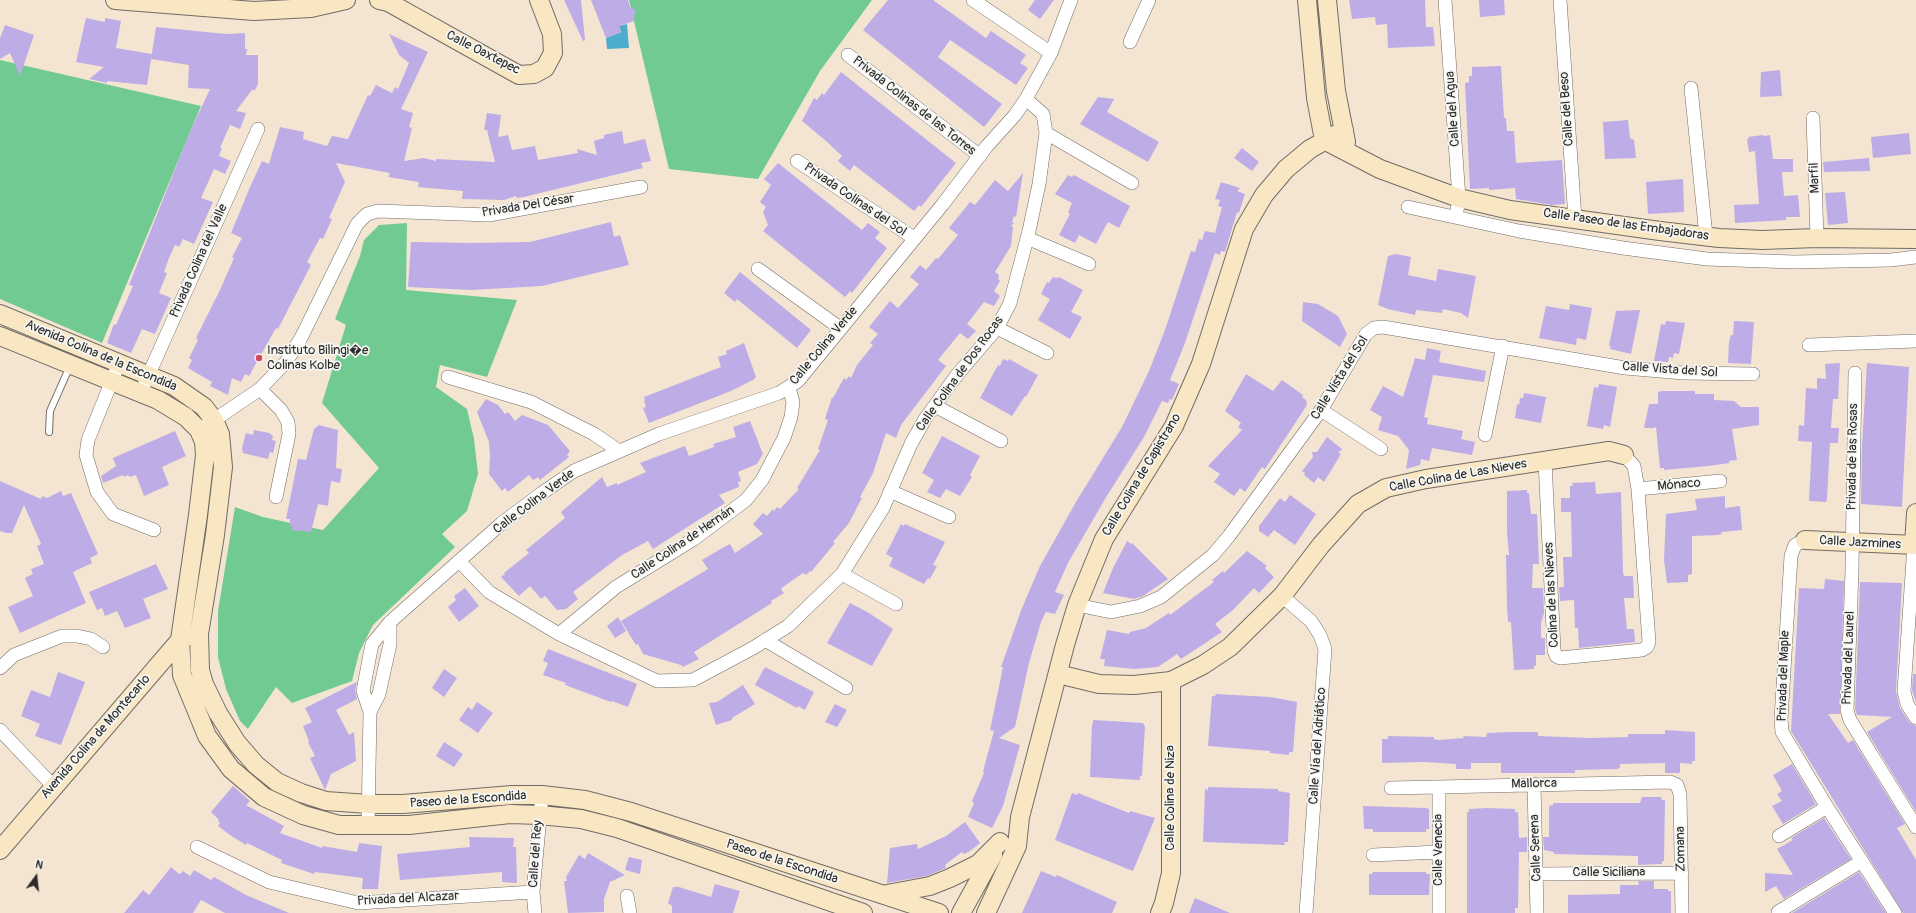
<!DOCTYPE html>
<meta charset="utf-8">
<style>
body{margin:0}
#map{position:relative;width:1916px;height:913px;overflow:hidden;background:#f4e5d3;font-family:Pangolin,sans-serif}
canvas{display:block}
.north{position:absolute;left:16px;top:857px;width:40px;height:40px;-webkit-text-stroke:3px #f6f6f2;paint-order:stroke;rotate:15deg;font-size:11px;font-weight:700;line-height:16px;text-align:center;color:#2b2b2b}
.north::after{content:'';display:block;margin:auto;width:14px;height:18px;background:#2b2b2b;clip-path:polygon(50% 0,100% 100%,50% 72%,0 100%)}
</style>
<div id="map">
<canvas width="1916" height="913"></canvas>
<div class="north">N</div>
</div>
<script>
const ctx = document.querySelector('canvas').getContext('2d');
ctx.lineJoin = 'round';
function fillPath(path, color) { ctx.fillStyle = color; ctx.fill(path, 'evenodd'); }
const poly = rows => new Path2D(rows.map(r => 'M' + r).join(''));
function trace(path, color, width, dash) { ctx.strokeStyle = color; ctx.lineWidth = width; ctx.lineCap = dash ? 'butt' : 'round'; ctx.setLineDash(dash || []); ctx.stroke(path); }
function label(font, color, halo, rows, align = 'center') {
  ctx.font = font + ' Pangolin,sans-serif'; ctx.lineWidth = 3.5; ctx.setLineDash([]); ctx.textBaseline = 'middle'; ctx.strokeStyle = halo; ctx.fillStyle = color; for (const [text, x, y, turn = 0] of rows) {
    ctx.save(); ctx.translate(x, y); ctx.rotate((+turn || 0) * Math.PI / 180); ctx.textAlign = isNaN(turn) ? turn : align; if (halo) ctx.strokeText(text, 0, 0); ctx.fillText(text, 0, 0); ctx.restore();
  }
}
fillPath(poly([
 [629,0,872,0,820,71,758,179,669,169],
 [0,60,201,106,102,343,0,299],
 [407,223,406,290,517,300,487,377,440,365,436,387,467,409,474,439,478,474,467,511,442,534,455,547,373,625,359,653,352,681,292,703,276,687,248,729,240,721,226,689,218,657,218,611,235,507,263,517,323,530,379,468,322,403,346,325,335,319,360,256,364,240,379,225]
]), '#70ca92');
fillPath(poly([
 [627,24,629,48,607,49,606,38,621,32,619,26]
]), '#4dabcc');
fillPath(poly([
 [564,0,581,0,585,40,583,41],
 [591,0,628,0,630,7,635,10,634,21,619,26,621,32,606,38],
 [888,0,933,0,986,38,991,31,1026,55,1020,63,1028,68,1016,85,950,40,938,57,1002,104,984,127,863,30],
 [1035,0,1054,0,1040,19,1028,10],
 [1349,0,1425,0,1426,27,1433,27,1435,46,1388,48,1387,24,1376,25,1375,17,1352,19],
 [1479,0,1504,0,1505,15,1480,17],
 [86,18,105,22,105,18,121,21,116,48,152,54,147,85,107,81,107,83,89,79,104,67,76,62],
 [5,25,34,35,20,76,10,53,0,59,0,38],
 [156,27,226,34,245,33,245,49,247,49,246,55,258,55,258,84,255,90,252,90,236,111,246,113,240,129,230,125,220,148,222,148,219,156,231,161,225,174,214,169,201,198,213,202,194,244,183,239,179,247,175,245,169,258,164,272,167,273,159,293,171,298,155,334,142,329,131,353,107,343,114,324,116,325,133,286,129,285,158,212,189,134,210,89,188,88,189,65,151,59],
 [389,34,428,52,401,109,413,113,409,127,412,128,404,161,424,158,436,161,436,159,495,162,487,130,484,130,487,113,501,115,498,137,508,135,512,150,535,146,538,160,578,153,577,149,597,155,594,141,604,138,604,135,622,131,624,144,645,139,651,161,641,163,643,168,524,197,517,198,516,196,504,200,462,199,463,191,418,187,419,182,388,177,390,173,336,163,345,182,329,218,332,219,323,239,320,238,307,262,311,265,278,329,276,328,249,376,245,374,241,382,232,378,228,395,210,386,212,382,188,368,192,360,189,358,198,340,196,338,220,290,234,258,232,257,242,238,231,233,250,187,262,161,269,164,280,127,304,132,303,139,327,146,332,136,348,139,368,95,370,96,376,85,392,93,395,87,398,89,409,63,399,55],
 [1501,66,1504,118,1506,118,1507,131,1514,131,1516,163,1562,160,1565,204,1552,205,1516,199,1515,188,1489,190,1489,188,1470,189,1465,83,1469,82,1469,76,1472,76,1472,67],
 [1780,70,1782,96,1760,97,1761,72],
 [841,72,956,163,921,207,919,205,914,211,854,165,850,171,838,161,842,156,826,141,802,121,814,98,817,100,822,93,824,95],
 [1098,97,1114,99,1107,112,1159,142,1148,162,1080,124],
 [1628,120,1630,138,1634,140,1636,158,1605,159,1603,122],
 [1909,133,1911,154,1873,158,1871,137],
 [1763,135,1764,136,1770,135,1773,159,1793,159,1793,172,1782,172,1784,196,1798,195,1800,217,1786,217,1786,220,1735,223,1734,205,1759,204,1755,151,1749,152,1747,139,1749,139,1748,137],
 [1242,148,1259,162,1252,171,1234,158],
 [1869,158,1870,171,1824,172,1823,162],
 [778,163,862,230,868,223,880,232,875,238,887,248,852,293,850,291,845,297,763,231,768,225,763,212,766,207,760,202,771,185,764,179],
 [1023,173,1016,217,1014,216,1012,222,1014,223,1011,226,1013,227,1011,246,995,272,999,275,998,279,1000,281,994,291,1000,296,994,306,984,302,967,324,976,331,968,339,960,333,938,360,946,366,901,425,896,438,886,433,873,473,860,497,862,498,849,523,833,542,835,543,811,572,810,571,806,575,803,573,783,587,781,589,784,593,771,601,772,603,694,652,699,659,683,667,681,665,643,654,638,644,636,645,621,621,708,569,702,560,724,547,730,544,735,553,763,534,753,524,763,513,767,516,773,509,774,511,777,507,780,509,799,489,797,488,820,450,818,449,828,420,825,419,832,397,833,398,844,378,846,380,849,376,851,378,857,365,873,345,870,343,878,334,869,327,890,301,898,308,919,284,910,277,920,265,926,270,936,258,938,259,958,235,949,228,970,202,975,205,995,180,1008,191],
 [1068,175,1072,177,1074,175,1130,206,1119,228,1108,222,1096,244,1079,235,1075,243,1059,235,1070,214,1068,212,1072,203,1055,194],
 [1683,179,1684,212,1648,214,1646,182],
 [1221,182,1240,188,1237,191,1245,194,1239,213,1237,212,1225,252,1221,251,1220,255,1215,253,1185,343,1170,380,1179,384,1172,400,1170,399,1168,403,1162,401,1144,437,1105,499,1068,563,1055,592,1064,595,1055,614,1046,612,1041,622,1029,663,1015,727,999,738,1020,745,1003,806,992,828,968,817,974,803,972,801,984,773,983,772,986,760,994,731,990,730,1003,667,1001,667,1022,608,1040,566,1076,502,1122,427,1149,371,1165,330,1191,251,1195,252,1199,239,1202,240,1205,231,1215,233,1222,207,1218,206,1220,200,1215,199],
 [1845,192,1848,223,1828,225,1825,193],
 [611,222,614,237,620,235,629,265,542,286,471,290,408,287,411,242,472,243,530,242],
 [1396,254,1411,257,1408,275,1436,281,1438,269,1476,276,1468,318,1461,313,1443,309,1442,313,1416,310,1415,315,1388,309,1378,305,1388,256],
 [740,272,811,330,797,348,737,299,735,302,724,293],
 [1053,277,1057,278,1059,277,1083,290,1071,312,1082,317,1070,339,1038,320,1050,299,1041,294,1047,282,1049,283],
 [1303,302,1318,304,1338,316,1347,334,1340,347,1302,321],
 [1570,304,1592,308,1586,340,1577,338,1576,345,1539,338,1546,306,1569,310],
 [1640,310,1631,354,1610,349,1611,346,1609,346,1616,311],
 [1666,321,1685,323,1679,354,1674,353,1673,358,1669,357,1668,362,1654,361,1661,324,1665,325],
 [1734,321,1754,322,1751,364,1728,363,1729,342,1731,335,1733,335],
 [744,343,756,377,754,378,755,379,731,391,649,423,643,408,646,407,644,401,645,400,644,397,721,367,718,357,727,354,726,351],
 [1427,348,1441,351,1439,362,1486,371,1484,382,1433,375,1424,417,1428,418,1427,424,1463,431,1461,439,1475,442,1472,455,1432,448,1429,461,1421,459,1420,465,1406,469,1409,450,1398,436,1378,430,1382,417,1370,410,1383,386,1403,397,1415,358,1425,360],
 [1003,359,1008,361,1009,359,1038,375,1026,397,1025,396,1012,416,980,398,998,365,1000,366],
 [1840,363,1838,399,1833,399,1831,428,1839,428,1838,443,1830,443,1827,499,1826,502,1809,501,1812,442,1798,441,1799,425,1804,426,1806,388,1817,389,1817,378,1826,379,1825,364],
 [1867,363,1909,367,1902,507,1861,504,1862,445],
 [1246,374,1273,391,1282,380,1303,395,1302,397,1306,400,1307,405,1265,469,1262,467,1245,492,1240,488,1234,496,1214,482,1220,474,1208,466,1242,430,1238,427,1241,423,1225,411],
 [1599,384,1617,387,1610,427,1604,425,1603,429,1587,426,1594,387,1598,388],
 [1662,391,1695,391,1695,394,1714,394,1714,400,1734,401,1741,407,1759,407,1759,425,1732,429,1737,460,1729,461,1730,463,1708,466,1664,470,1664,468,1660,468,1656,427,1654,428,1644,428,1649,404,1658,404,1658,392],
 [1524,393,1546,397,1541,423,1515,418,1517,404,1519,405,1520,398,1523,398],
 [486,399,498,405,505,414,508,412,515,421,522,415,548,425,570,451,567,455,569,457,540,480,538,477,533,480,529,475,508,492,505,488,502,491,489,474,490,456,489,442,477,412],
 [750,421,763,454,757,464,738,472,741,481,738,482,739,487,719,495,725,503,653,549,648,541,622,555,573,592,578,599,566,609,557,610,545,596,541,599,530,586,519,596,501,577,505,574,504,573,529,553,526,550,565,518,561,512,602,477,607,487,617,483,617,485,646,472,640,463,685,446,689,456,714,447,713,444,736,437,733,427],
 [319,425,338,430,336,468,342,469,340,483,331,481,328,506,318,504,311,532,292,530,292,526,290,526,290,519,286,519,298,459,306,460,314,429],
 [254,430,269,433,273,436,272,440,276,441,273,453,270,452,268,459,243,453,242,448,246,433,253,435],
 [175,431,186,456,162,467,169,485,144,496,136,475,130,477,128,475,124,477,123,475,103,483,101,476,116,466,113,458],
 [942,436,980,456,970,475,972,477,960,496,946,489,940,498,927,492,934,480,922,473],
 [1327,437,1342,449,1338,453,1341,454,1324,482,1318,477,1314,483,1304,475,1305,473,1302,471,1313,457,1312,452,1317,452],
 [0,481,41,499,42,496,47,498,61,491,63,496,71,493,98,554,90,558,92,563,73,572,86,603,20,633,8,607,33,596,25,578,33,574,31,569,44,564,37,546,41,544,24,505,12,533,6,533,0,531],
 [1595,482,1596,494,1621,492,1623,572,1624,576,1633,576,1634,598,1624,598,1627,629,1634,629,1635,642,1579,648,1578,628,1575,628,1574,600,1560,601,1559,587,1564,587,1563,557,1572,557,1571,512,1561,512,1561,498,1570,498,1570,486,1573,486,1572,483],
 [1527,490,1527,493,1529,493,1531,514,1537,514,1539,564,1533,564,1532,588,1543,588,1544,613,1541,623,1541,638,1545,638,1545,655,1536,655,1536,666,1534,666,1534,669,1514,670,1511,622,1508,622,1507,605,1506,555,1509,555,1507,532,1507,491],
 [1290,495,1316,514,1295,545,1274,530,1268,537,1259,531,1259,526,1280,498,1285,502],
 [1725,496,1725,508,1740,506,1742,530,1721,532,1722,534,1718,535,1692,536,1692,574,1688,575,1688,582,1667,583,1664,560,1666,514,1697,510,1695,499],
 [901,524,904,526,905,524,945,542,933,565,937,566,930,579,928,578,924,584,889,566,893,558,886,554],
 [1127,541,1131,544,1132,543,1168,579,1143,596,1134,599,1103,593,1113,568],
 [1247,551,1267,566,1265,568,1274,577,1259,593,1254,588,1233,610,1215,624,1222,632,1181,659,1177,654,1158,667,1135,669,1104,666,1105,659,1100,659,1107,630,1129,634,1130,632,1146,628,1169,613,1170,615,1214,582,1212,580,1223,571,1224,573],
 [156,564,168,589,143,599,151,618,125,628,117,611,105,616,102,608,97,610,89,592],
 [1825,579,1844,581,1840,714,1828,714,1848,743,1853,740,1905,824,1897,828,1916,860,1916,913,1903,913,1791,731,1799,588,1824,589],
 [1860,582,1902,583,1896,691,1900,708,1910,723,1916,726,1916,812,1867,732,1892,717,1857,715,1855,709],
 [465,588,479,606,459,622,448,607,456,600,454,596],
 [850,603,869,613,893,629,872,666,827,643],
 [618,617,626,631,615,638,607,626],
 [548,649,637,684,628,707,612,701,611,702,565,685,566,683,543,675,548,663,543,661],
 [765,667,814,692,805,710,798,706,797,708,755,685],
 [444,669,457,678,444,697,432,688],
 [58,672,85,682,61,745,35,736,40,724,21,716,31,690,50,697],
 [1913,674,1916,674,1916,703,1912,690],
 [357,682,355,690,357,699,336,710,349,735,354,732,356,761,331,774,325,790,310,758,315,756,308,742,309,741,303,726,312,722,305,708],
 [743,685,755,704,732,718,732,720,716,725,709,703,717,702],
 [1216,694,1271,697,1297,702,1293,752,1289,752,1289,755,1270,753,1270,751,1208,746,1212,696,1215,696],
 [477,702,493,713,478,733,459,720,468,707,472,710],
 [835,704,847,710,837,727,825,722],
 [1093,720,1143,723,1145,727,1142,776,1140,776,1140,780,1090,777,1092,724,1093,724],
 [1665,730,1695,732,1695,761,1692,761,1692,764,1680,763,1680,773,1665,773,1665,763,1620,764,1620,768,1617,769,1575,770,1575,773,1501,773,1501,763,1471,763,1471,769,1456,769,1456,764,1424,762,1382,763,1382,739,1388,739,1388,736,1434,737,1434,739,1438,740,1464,738,1463,736,1486,737,1487,733,1512,732,1538,732,1538,736,1591,738,1628,737,1628,734,1665,734],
 [444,742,463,754,454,767,436,756],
 [1792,764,1816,804,1783,824,1772,806,1782,801,1777,794,1782,791,1773,775],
 [233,786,250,801,246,805,284,826,280,833,322,848,322,846,357,852,359,843,382,846,378,889,362,889,363,878,315,872,314,874,281,863,282,860,247,843,246,845,230,835,218,826,220,823,218,821,219,820,211,812],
 [1208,787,1278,789,1278,791,1290,793,1288,842,1284,842,1285,845,1203,842,1205,789,1208,790],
 [1072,793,1077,795,1078,793,1129,813,1130,811,1155,818,1133,871,1055,840],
 [1642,797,1661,797,1662,800,1665,800,1664,861,1662,861,1662,864,1638,865,1638,856,1554,854,1554,852,1544,850,1543,837,1549,837,1549,806,1553,805,1553,803,1640,803],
 [1363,806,1426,808,1429,809,1429,829,1426,829,1426,832,1373,832,1373,829,1364,829],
 [1487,808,1515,809,1515,812,1518,812,1519,838,1527,837,1527,852,1519,852,1518,908,1515,908,1515,913,1467,913,1467,812,1469,812,1469,809],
 [1824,818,1851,859,1784,899,1776,886,1765,892,1765,873,1793,875,1777,849,1793,840,1791,838],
 [965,822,980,843,970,851,964,854,962,852,945,865,946,868,927,876,887,883,890,848,917,844,918,849,946,836],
 [469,837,514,838,513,847,516,847,517,883,502,882,502,872,400,880,397,854,470,847],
 [588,853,625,875,610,882,604,899,604,912,568,913,564,881,567,881,566,877,579,855,585,859],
 [629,857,642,860,640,874,625,870],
 [171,867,178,873,180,874,183,871,190,876,194,870,211,880,214,877,246,895,289,913,225,913,201,900,193,913,124,913,143,890,149,895],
 [1041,871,1056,877,1057,875,1117,902,1112,913,1022,913],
 [1373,872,1426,872,1426,874,1430,874,1429,895,1369,895,1369,874,1372,874],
 [1859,872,1886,913,1792,913],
 [1638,881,1654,881,1654,889,1668,889,1668,891,1671,891,1671,913,1568,913,1568,895,1620,894,1620,885,1639,885],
 [715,884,740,891,733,913,672,913,672,906,668,903,673,887,679,887,711,897],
 [1195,898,1230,913,1189,913]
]), '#beace6');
const lane = poly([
 [49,432,50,411,70,366]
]);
const street = poly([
 [973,0,1051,53],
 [1445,0,1459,198,1456,217],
 [1560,0,1575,219],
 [1130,42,1149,0],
 [848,55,980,156],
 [1691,88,1706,236],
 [1813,118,1817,238],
 [1046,133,1132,183],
 [797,161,914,238],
 [1408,207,1519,231,1623,248,1707,259,1794,262,1891,260,1916,257],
 [1027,238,1089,264],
 [758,269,840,328],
 [997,328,1047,353],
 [1809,345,1916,341],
 [119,363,88,440,86,455,97,492,113,514,154,530],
 [1855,373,1852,570,1847,710,1850,720,1916,827],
 [448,377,531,402,594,434,619,451],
 [145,383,258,129],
 [260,389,281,410,288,422,289,434,276,497],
 [935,406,1001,441],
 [1321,410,1381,449],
 [207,425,260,389,286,362,301,338,357,224,367,214,378,211,489,215,641,187],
 [1485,435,1503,346],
 [1545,461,1554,650,1556,656,1560,658,1642,650,1647,647,1649,642,1638,489,1634,466,1624,455],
 [1638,489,1720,481],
 [890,491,949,517],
 [1805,540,1795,545,1791,556,1781,719,1782,732,1827,807,1895,913],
 [1914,545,1904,691,1907,704,1916,718],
 [459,561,489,592,559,634,657,681,693,680,753,648,788,626,842,574,883,508,911,444,925,419,957,375,997,328,1010,303,1029,231,1039,184,1046,133,1043,114,1026,99],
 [842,574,896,604],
 [1282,596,1311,621,1320,635,1325,649,1306,913],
 [1077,605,1111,612,1140,606,1161,597,1213,555,1229,536,1321,410,1366,334,1374,328,1383,327,1625,368,1683,373,1753,374],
 [559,634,616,587,694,539,746,500,762,480,784,438,791,417,793,402,789,388],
 [765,640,846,688],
 [0,668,14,655,62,636,77,636,91,639,103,647],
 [370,712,379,694,390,644,390,622],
 [0,730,54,787],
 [1534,784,1537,913],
 [1391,788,1670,782,1677,785,1680,794,1682,913],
 [368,826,370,712,363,691,372,644,390,622,502,523,542,493,574,471,659,434,779,393,798,381,943,204,987,146,1015,115,1026,99,1051,53,1071,0],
 [1779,836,1827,807],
 [197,847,269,882,358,903,533,892],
 [1373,855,1439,852],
 [1537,874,1682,873],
 [627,896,630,913],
 [1778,912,1862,861],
 [535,913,533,892,542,795],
 [1439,913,1439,787]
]);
const secondary = poly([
 [115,0,254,11,311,8,346,0],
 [379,0,388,2,519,75,534,74,545,68,553,53,552,34,539,0],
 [1307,0,1316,98,1324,140,1380,169,1459,198,1510,210,1660,231,1719,238,1762,240,1817,238,1916,239],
 [1327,0,1336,91,1346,142],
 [0,314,174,386,204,407,214,420,220,434,223,467,215,535,199,634,200,670,204,684,218,713,237,743,256,765,277,782,301,793,326,801,369,804,403,804,512,795,542,795,585,800,631,812,939,913],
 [0,336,158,400,186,417,199,430,204,442,205,455,198,515,180,640,182,675,207,736,231,769,264,797,303,815,339,825,409,825,510,814,539,815,581,819,617,828,863,913],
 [1805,540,1916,545],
 [1914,545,1916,513],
 [1058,674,1099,684,1134,685,1171,681,1203,665,1230,647,1282,596,1321,545,1358,504,1386,488,1426,479,1609,451,1624,455],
 [0,850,180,640,185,638],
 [887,894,930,886,950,878,978,864,1000,842],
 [961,913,993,855],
 [986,913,1017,846,1020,817,1065,645,1077,605,1104,539,1174,426,1201,364,1244,229,1264,195,1286,169,1310,149,1344,130],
 [1160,913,1164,903,1171,873,1171,681]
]);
trace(lane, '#716c66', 8);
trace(street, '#716c66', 14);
trace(secondary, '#716c66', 20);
trace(lane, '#fff', 6);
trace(street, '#fff', 13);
trace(secondary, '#f9e7c3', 18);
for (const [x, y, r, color] of [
 [259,358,4,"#d1495b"]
]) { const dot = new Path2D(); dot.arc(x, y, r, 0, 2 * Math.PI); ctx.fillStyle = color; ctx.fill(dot); trace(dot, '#f6f6f2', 1.5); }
label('13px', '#2b2b2b', '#f6f6f2', [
 ["Calle Oaxtepec",483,53,27],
 ["Privada Colinas de las Torres",914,106,38],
 ["Calle del Agua",1453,109,-94],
 ["Calle del Beso",1567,109,-94],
 ["Marfil",1815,178,-92],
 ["Privada Colinas del Sol",855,200,34],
 ["Privada Del César",528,206,-9],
 ["Calle Paseo de las Embajadoras",1626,225,8],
 ["Privada Colina del Valle",199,261,-66],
 ["Calle Colina Verde",824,346,-50],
 ["Avenida Colina de la Escondida",101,356,23],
 ["Calle Vista del Sol",1670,370,4],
 ["Calle Colina de Dos Rocas",960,374,-54],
 ["Calle Vista del Sol",1340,378,-58],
 ["Privada de las Rosas",1853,457,-89],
 ["Calle Colina de Capistrano",1142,475,-59],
 ["Calle Colina de Las Nieves",1458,476,-10],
 ["Mónaco",1679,485,-5],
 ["Calle Colina Verde",534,502,-37],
 ["Calle Colina de Hernán",683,543,-34],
 ["Calle Jazmines",1860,543,3],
 ["Colina de las Nieves",1552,595,-93],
 ["Privada del Laurel",1849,658,-88],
 ["Privada del Maple",1784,676,-88],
 ["Avenida Colina de Montecarlo",96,737,-49],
 ["Calle Vía del Adriático",1318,746,-86],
 ["Mallorca",1534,784,-1],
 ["Calle Colina de Niza",1171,798,-90],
 ["Paseo de la Escondida",468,800,-4],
 ["Calle Serena",1536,848,-92],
 ["Zomana",1681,849,-91],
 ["Calle Venecia",1439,850,-90],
 ["Calle del Rey",536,854,-86],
 ["Paseo de la Escondida",782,862,18],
 ["Calle Siciliana",1609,873],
 ["Privada del Alcazar",408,899,-3]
]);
label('13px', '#2b2b2b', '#f6f6f2', [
 ["Instituto Bilingi�e",267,351],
 ["Colinas Kolbe",267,366]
], 'left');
</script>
